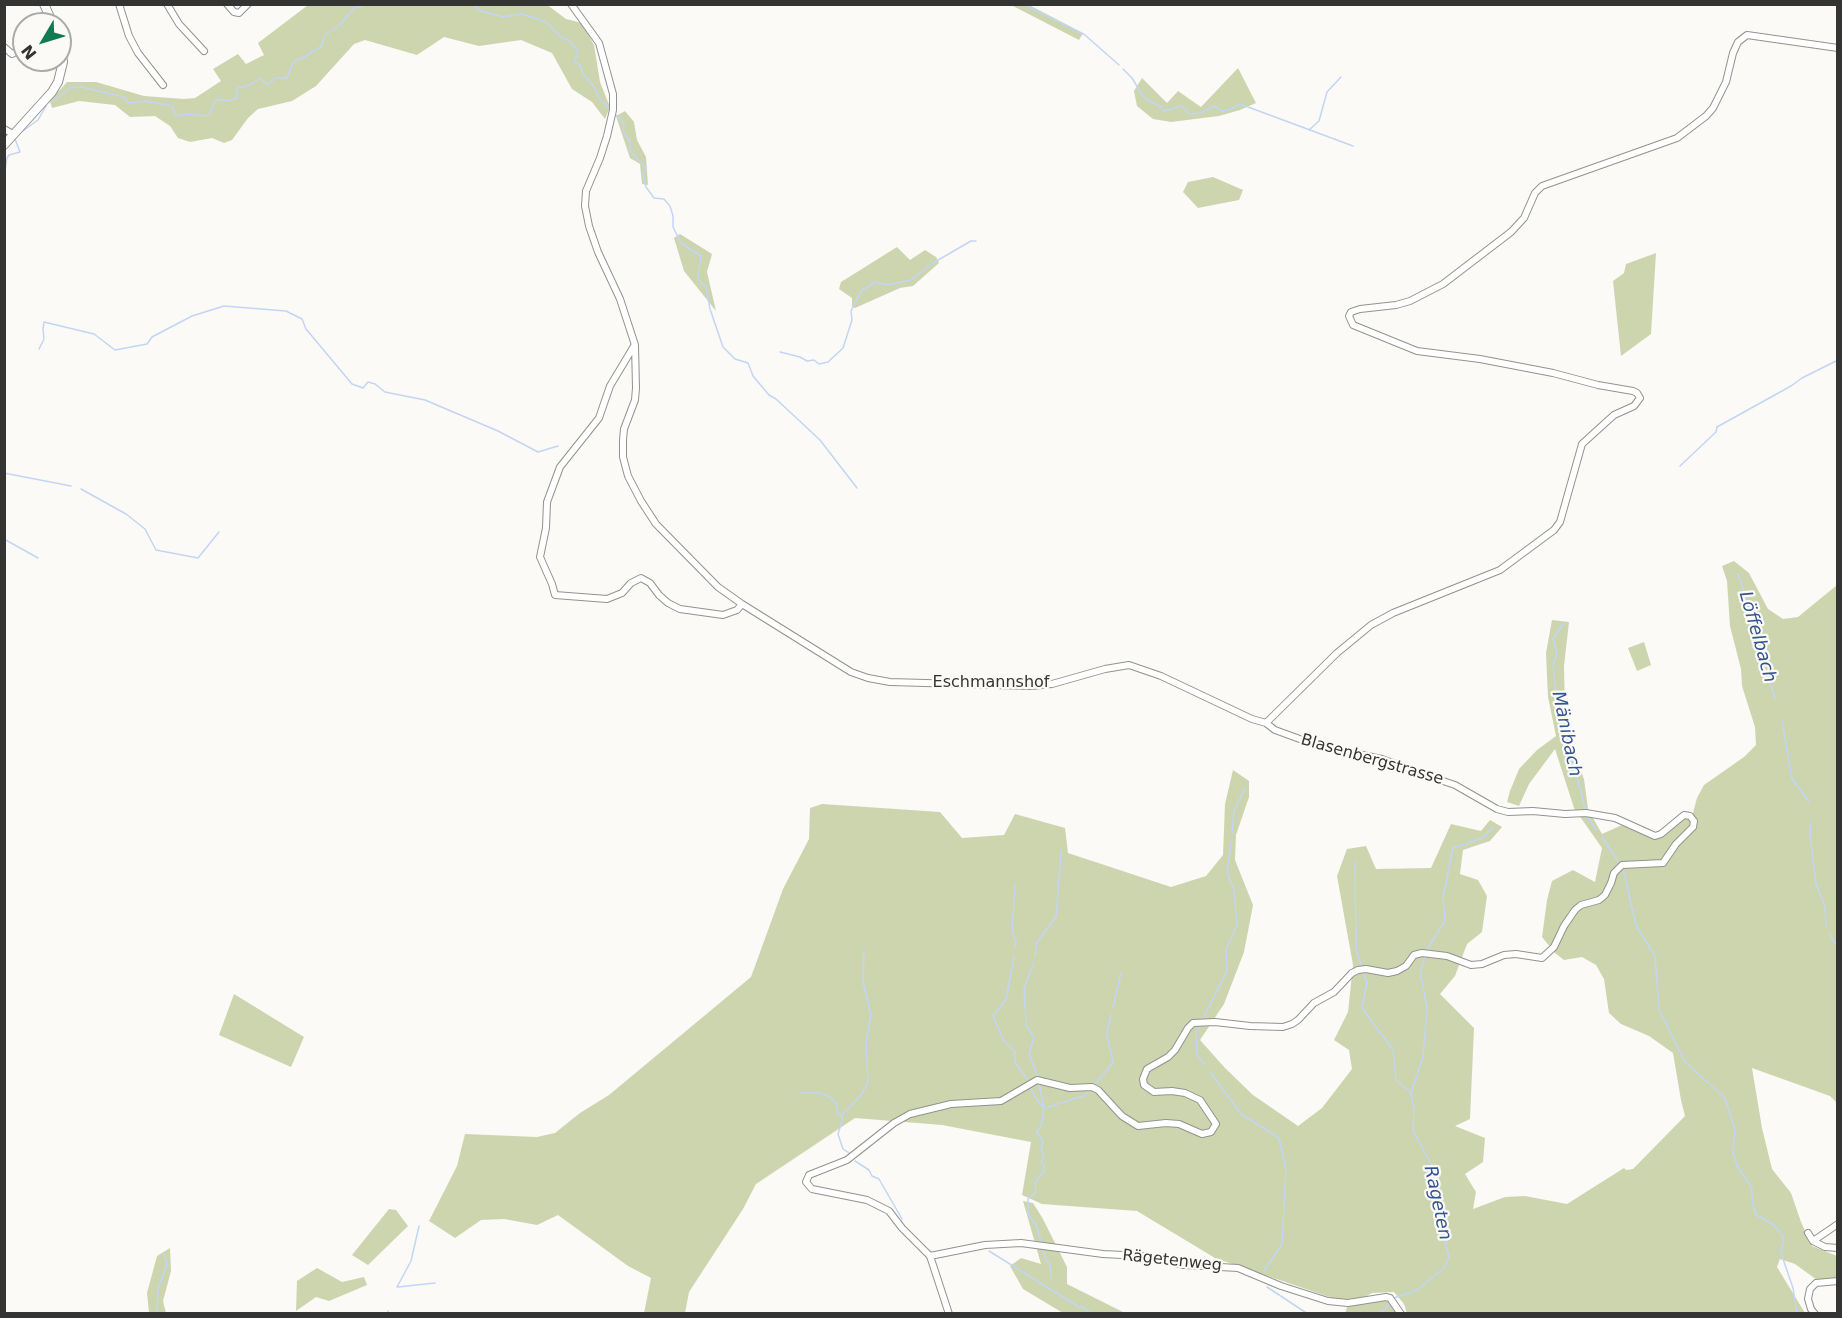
<!DOCTYPE html>
<meta charset="utf-8">
<style>
body{margin:0}
#map{position:relative;width:1842px;height:1318px;overflow:hidden;background:#fbfaf6;font-family:"DejaVu Sans",sans-serif}
canvas{display:block}
.frame{position:absolute;inset:0;border:6px solid #343432;pointer-events:none}
.north{position:absolute;left:12px;top:12px;width:60px;height:60px;box-sizing:border-box;background:#fbfaf6;border:2px solid #ababa8;border-radius:50%;rotate:232deg;font-size:16px;font-weight:700;line-height:24px;text-align:center;color:#343432}
.north::after{content:'';display:block;margin:auto;width:21px;height:27px;background:#0f7a54;clip-path:polygon(50% 0,100% 100%,50% 72%,0 100%)}
</style>
<div id="map">
<canvas width="1842" height="1318"></canvas>
<div class="frame"></div>
<div class="north">N</div>
</div>
<script>
const ctx = document.querySelector('canvas').getContext('2d');
ctx.lineJoin = 'round';
function fillPath(path, color) { ctx.fillStyle = color; ctx.fill(path, 'evenodd'); }
const poly = rows => new Path2D(rows.map(r => 'M' + r).join(''));
function trace(path, color, width, dash) { ctx.strokeStyle = color; ctx.lineWidth = width; ctx.lineCap = dash ? 'butt' : 'round'; ctx.setLineDash(dash || []); ctx.stroke(path); }
function label(font, color, halo, rows, align = 'center') {
  ctx.font = font + ' "DejaVu Sans",sans-serif'; ctx.lineWidth = 4.5; ctx.setLineDash([]); ctx.textBaseline = 'middle'; ctx.strokeStyle = halo; ctx.fillStyle = color; for (const [text, x, y, turn = 0] of rows) {
    ctx.save(); ctx.translate(x, y); ctx.rotate((+turn || 0) * Math.PI / 180); ctx.textAlign = isNaN(turn) ? turn : align; if (halo) ctx.strokeText(text, 0, 0); ctx.fillText(text, 0, 0); ctx.restore();
  }
}
fillPath(poly([
 [546,4,566,19,582,23,594,45,600,82,610,107,605,119,592,102,572,89,552,53,521,40,479,46,444,37,417,55,365,40,354,44,316,86,292,101,258,109,248,118,232,140,224,143,212,138,190,142,178,138,170,126,155,116,130,117,115,105,79,101,52,108,50,101,67,82,96,82,144,96,184,99,195,98,221,81,213,69,238,54,246,64,264,55,258,43,308,5],
 [1011,5,1029,5,1083,33,1079,40],
 [1238,68,1256,103,1240,110,1219,116,1171,122,1153,119,1137,106,1134,91,1142,78,1167,103,1178,91,1201,107],
 [625,111,634,122,637,140,646,157,648,185,642,184,640,164,630,158,616,116],
 [1213,177,1243,190,1239,200,1198,208,1183,192,1188,182],
 [680,234,712,254,707,272,716,311,684,271,674,238],
 [897,247,910,260,925,250,936,257,939,263,913,286,900,288,855,308,852,307,852,298,839,289,841,282],
 [1656,253,1651,334,1621,356,1613,281,1624,273,1626,264],
 [1734,561,1749,573,1768,609,1783,619,1798,617,1837,585,1837,1103,1830,1096,1752,1068,1762,1128,1772,1169,1791,1193,1801,1222,1812,1246,1837,1256,1837,1282,1817,1280,1795,1264,1780,1259,1777,1267,1805,1313,1407,1314,1404,1304,1394,1292,1372,1293,1361,1299,1341,1301,1215,1258,1137,1211,1042,1204,1022,1195,1031,1142,942,1125,855,1118,756,1184,743,1209,689,1292,685,1313,644,1313,651,1278,628,1266,558,1215,537,1225,504,1219,481,1220,455,1238,429,1221,457,1166,465,1134,537,1137,555,1133,580,1113,609,1095,751,977,783,889,809,839,810,808,822,804,940,812,962,838,1004,835,1015,814,1065,828,1068,853,1171,887,1206,876,1223,855,1225,804,1233,770,1249,781,1249,797,1236,835,1235,860,1253,905,1244,952,1224,1004,1200,1040,1225,1068,1253,1095,1298,1126,1322,1108,1352,1069,1349,1050,1334,1040,1348,1012,1353,965,1337,876,1347,849,1366,846,1376,869,1431,868,1451,824,1481,831,1490,820,1502,827,1490,841,1463,850,1460,874,1478,880,1487,896,1482,932,1467,944,1455,976,1440,994,1474,1028,1470,1119,1455,1126,1485,1138,1483,1162,1465,1174,1476,1192,1473,1209,1505,1197,1525,1196,1567,1204,1624,1168,1626,1170,1633,1169,1685,1116,1681,1100,1673,1053,1649,1036,1621,1024,1609,1013,1604,979,1596,965,1582,957,1564,960,1555,953,1542,937,1547,900,1552,881,1573,870,1595,882,1602,848,1574,808,1555,749,1529,784,1519,806,1507,802,1510,791,1519,769,1537,750,1556,736,1548,697,1546,653,1552,620,1569,622,1564,666,1565,712,1573,753,1584,779,1588,809,1602,834,1622,825,1628,825,1655,839,1679,821,1686,818,1691,820,1690,827,1663,859,1657,863,1636,861,1636,866,1662,866,1696,823,1693,813,1697,798,1704,785,1744,757,1756,745,1755,727,1742,686,1741,669,1730,626,1727,581,1722,566],
 [1644,642,1651,665,1637,671,1628,648],
 [234,994,304,1037,291,1067,219,1035],
 [1023,1201,1033,1203,1043,1219,1067,1267,1067,1284,1125,1313,1063,1313,1023,1289,1010,1266,1021,1258,1041,1264],
 [389,1209,396,1210,408,1226,368,1265,352,1255],
 [170,1248,171,1271,163,1301,166,1313,149,1313,147,1293,157,1256],
 [317,1268,342,1282,364,1277,367,1285,329,1301,316,1297,296,1311,297,1281],
 [1387,1299,1398,1314,1345,1314,1348,1304]
]), '#cdd5af');
trace(poly([
 [473,4,478,10,503,17,522,14,546,22,562,38,568,39,578,51,574,62,580,65,583,74,595,88,599,99,611,110],
 [1023,4,1085,35,1119,65],
 [1123,69,1132,78,1144,98,1161,107,1164,111,1181,106,1190,114,1200,113,1214,106,1222,111,1231,109,1240,104,1353,146],
 [51,103,70,88,81,87,124,97,129,103,145,101,172,106,176,116,187,114,207,116,211,113,213,105,218,99,228,101,237,98,237,88,248,86,260,78,267,85,276,78,287,78,292,65,297,59,301,59,322,46,324,36,341,24,355,7,361,7,366,4],
 [615,114,624,123,623,131,630,141,630,151,646,168,643,174,646,187,654,198,664,199,670,206,673,216,673,227,681,243,701,256,698,279,706,287,710,309,723,347,735,359,748,363,753,376,769,395,776,399,820,440,857,488],
 [1309,130,1319,121,1327,92,1341,77],
 [20,133,38,120,46,106],
 [4,177,7,158,9,155,20,152,15,139],
 [39,349,44,339,43,329,44,322,94,334,115,350,147,344,152,337,192,316,224,306,286,311,302,319,306,329,352,384,363,388,368,382,375,384,385,392,425,400,498,431,538,452,558,446],
 [780,352,800,357,807,361,814,360,819,364,828,362,843,348,852,320,851,311,861,291,875,282,888,285,911,280,933,263,971,241,976,241],
 [1680,466,1716,432,1717,427,1791,386,1802,378,1838,360],
 [4,473,71,486],
 [81,489,126,514,145,529,156,550,198,558,219,532],
 [4,539,38,558],
 [1738,574,1755,625,1756,648,1776,700],
 [1563,624,1553,639,1557,653,1553,665,1557,703,1568,723,1563,736,1580,787,1585,809],
 [1782,721,1792,779,1809,802],
 [1588,818,1597,830],
 [1811,823,1810,832,1816,884,1825,906,1826,927],
 [1232,834,1234,811,1245,788],
 [1602,837,1618,861],
 [1355,862,1356,949,1361,965],
 [1624,872,1636,926,1655,956,1659,1009,1685,1062,1725,1098,1735,1130,1733,1152,1737,1166,1752,1188,1752,1201,1756,1215,1773,1224,1784,1238,1781,1253,1793,1288,1797,1314],
 [1829,934,1838,947],
 [1015,947,1016,942,1012,931,1015,886],
 [1427,949,1445,921,1443,898,1453,848,1483,838,1493,827],
 [1035,955,1037,942,1056,917,1061,851],
 [1014,956,1006,1000,993,1016,1004,1041,1015,1052,1015,1062,1028,1080],
 [1033,964,1024,989,1026,1025,1034,1037,1029,1054,1037,1075],
 [1364,974,1367,983,1362,1008,1393,1050,1396,1080,1411,1092],
 [1113,1007,1121,973],
 [1204,1017,1227,971,1226,950,1237,925,1234,890,1227,872,1231,842],
 [1200,1026,1196,1033,1197,1054,1205,1065],
 [1210,1072,1241,1114,1279,1138,1286,1170,1282,1244,1264,1271],
 [1039,1084,1044,1108,1042,1123,1037,1132,1043,1142,1041,1149,1044,1155,1041,1162,1044,1165,1044,1171,1035,1183,1036,1192,1028,1199,1028,1215,1036,1225,1041,1242],
 [1095,1084,1113,1063,1107,1034,1111,1015],
 [1031,1088,1035,1097,1043,1107],
 [800,1093,819,1093,830,1097,837,1105,837,1113,842,1115],
 [1045,1108,1086,1095,1089,1091],
 [849,1153,843,1149,838,1134,842,1121,842,1115,861,1095,868,1082,866,1043,871,1015,863,982,864,950],
 [855,1161,869,1170,872,1176,879,1179,902,1219],
 [1043,1250,1046,1260,1050,1265,1052,1280],
 [989,1251,1079,1307,1085,1308,1091,1314],
 [397,1287,411,1261,419,1226],
 [398,1287,435,1283],
 [1267,1287,1308,1314],
 [1394,1298,1417,1290,1445,1267,1449,1257,1434,1198,1432,1165,1413,1131,1414,1110,1411,1093,1423,1057,1427,1007,1420,973,1425,958],
 [157,1314,158,1289,167,1264,164,1254],
 [387,1314,388,1311],
 [1375,1314,1383,1311,1391,1302]
]), '#c3d5f5', 1.5);
const street = poly([
 [119,4,129,36,138,53,163,85],
 [167,4,179,24,204,51],
 [227,4,234,12,239,13,248,4],
 [571,4,599,43,613,94,613,110,607,136,600,158,586,191,585,206,589,226,598,252,620,299,635,345,636,388,635,400,624,429,623,440,623,457,628,476,641,501,656,524,718,587,742,604,851,672,868,678,890,682,1031,686,1052,684,1105,669,1129,665,1161,676,1252,719,1266,723,1275,730,1319,746,1382,759,1440,780,1455,785,1497,809,1508,812,1533,811,1565,814,1586,813,1615,818,1655,836,1661,834,1684,815,1690,816,1694,821,1693,827,1676,844,1663,863,1622,865,1614,873,1611,883,1605,895,1599,900,1581,905,1575,910,1564,926,1554,947,1542,958,1516,954,1504,955,1482,964,1471,965,1447,956,1422,953,1414,955,1406,966,1397,971,1388,973,1366,969,1358,970,1352,973,1334,992,1314,1003,1298,1020,1292,1024,1283,1027,1250,1026,1215,1022,1193,1023,1188,1028,1175,1050,1168,1057,1147,1069,1143,1079,1144,1085,1154,1092,1172,1091,1185,1093,1200,1100,1216,1124,1211,1132,1202,1134,1179,1124,1166,1123,1138,1126,1122,1116,1098,1090,1092,1087,1070,1088,1037,1080,1001,1101,951,1104,910,1114,894,1123,847,1160,809,1175,806,1182,812,1189,867,1200,889,1211,902,1228,930,1256,949,1314],
 [4,47,12,54,24,48],
 [4,129,13,134],
 [634,346,610,386,599,418,560,467,547,502,546,528,540,557,552,584,555,595,607,599,622,593,631,583,641,578,650,583,659,595,668,603,680,609,723,615,737,610,742,604],
 [1266,723,1337,653,1371,625,1393,613,1500,570,1554,530,1560,522,1582,444,1614,415,1634,406,1640,398,1637,393,1633,391,1598,385,1553,373,1480,359,1417,351,1353,325,1349,316,1351,312,1360,309,1396,305,1410,301,1443,284,1511,232,1524,218,1535,193,1542,186,1677,138,1706,116,1713,108,1726,82,1733,53,1738,42,1747,35,1838,48],
 [1808,1233,1813,1241,1825,1247,1838,1248],
 [1813,1241,1838,1224],
 [930,1256,985,1245,1021,1243,1103,1254,1142,1256,1184,1265,1238,1268,1281,1286,1328,1301,1348,1303,1386,1297,1390,1298,1401,1314],
 [1815,1314,1811,1309,1808,1299,1810,1289,1816,1283,1838,1281]
]);
const secondary = poly([
 [44,4,53,24],
 [4,145,52,92,58,82,63,62,60,41]
]);
trace(street, '#93928e', 8);
trace(secondary, '#93928e', 10);
trace(street, '#fff', 6);
trace(secondary, '#fff', 8);
label('16px', '#343432', '#fbfaf6', [
 ["Eschmannshof",991,683],
 ["Blasenbergstrasse",1372,760,16],
 ["Rägetenweg",1172,1261,6]
]);
label('italic 18px', '#335493', '#fbfaf6', [
 ["Löffelbach",1757,637,74],
 ["Mänibach",1566,734,78],
 ["Rageten",1437,1203,78]
]);
</script>
